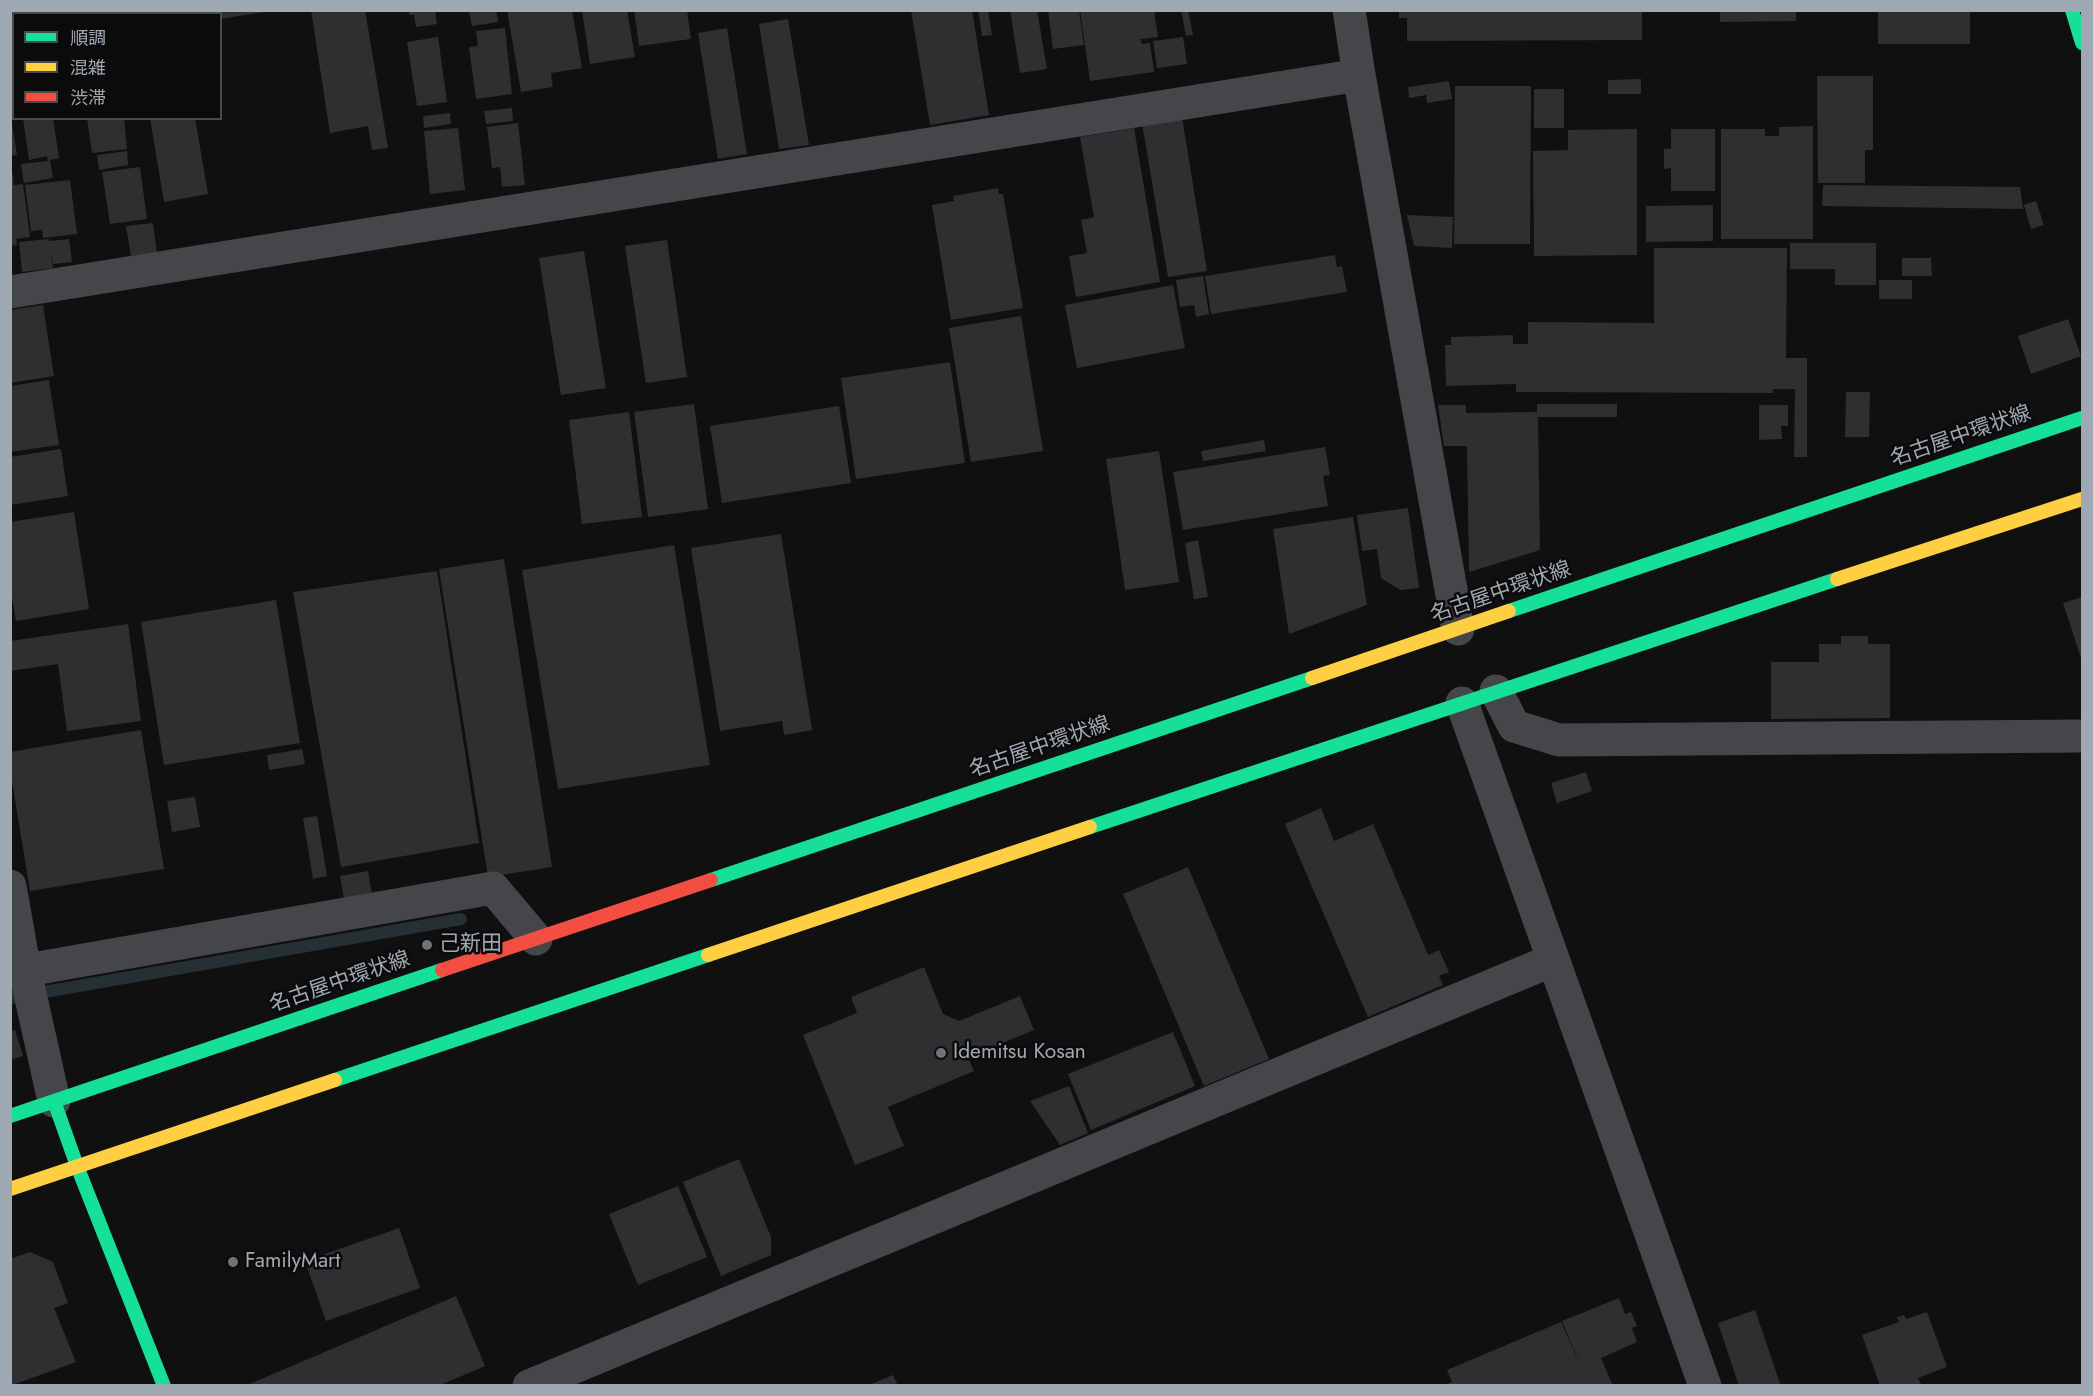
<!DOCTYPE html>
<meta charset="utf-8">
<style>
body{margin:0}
#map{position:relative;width:2093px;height:1396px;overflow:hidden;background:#101011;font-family:Jost,"Noto Sans JP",sans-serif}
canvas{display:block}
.frame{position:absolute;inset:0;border:12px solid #a0a8b3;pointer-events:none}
.legend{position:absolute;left:12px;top:12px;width:210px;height:108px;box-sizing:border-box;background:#0b0b0c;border:2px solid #474a4f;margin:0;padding:8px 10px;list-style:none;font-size:18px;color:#a0a8b3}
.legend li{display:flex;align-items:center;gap:12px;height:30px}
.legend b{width:30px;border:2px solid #474a4f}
</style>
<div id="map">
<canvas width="2093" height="1396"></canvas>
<div class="frame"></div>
<ul class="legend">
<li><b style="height:8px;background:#16e098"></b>順調</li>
<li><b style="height:8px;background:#ffcf43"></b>混雑</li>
<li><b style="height:8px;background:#f24e42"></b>渋滞</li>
</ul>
</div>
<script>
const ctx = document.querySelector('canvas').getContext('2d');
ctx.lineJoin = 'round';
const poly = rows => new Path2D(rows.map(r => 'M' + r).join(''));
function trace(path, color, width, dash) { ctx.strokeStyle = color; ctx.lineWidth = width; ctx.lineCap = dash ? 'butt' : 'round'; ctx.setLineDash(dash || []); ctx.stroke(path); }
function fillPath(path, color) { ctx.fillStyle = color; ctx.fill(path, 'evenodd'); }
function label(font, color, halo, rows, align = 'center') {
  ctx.font = font + ' Jost,"Noto Sans JP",sans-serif'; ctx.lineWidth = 5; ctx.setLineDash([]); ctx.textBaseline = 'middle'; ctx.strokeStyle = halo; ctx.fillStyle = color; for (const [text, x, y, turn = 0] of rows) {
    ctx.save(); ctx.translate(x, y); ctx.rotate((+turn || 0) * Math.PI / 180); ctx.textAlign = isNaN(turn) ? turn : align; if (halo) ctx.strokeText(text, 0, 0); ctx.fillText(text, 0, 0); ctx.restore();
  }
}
trace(poly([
 [10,998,461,919]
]), '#262f34', 12);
fillPath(poly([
 [32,10,32,14,14,14,14,61,10,61,10,11],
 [70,10,110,10,110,14,71,14],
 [132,10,177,10,178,14,132,14],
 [184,10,264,10,264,12,220,19,220,14,185,14],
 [311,10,365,10,388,148,372,150,368,126,330,133],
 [409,10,435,10,437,24,416,27,414,15,409,15],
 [496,10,498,22,472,26,469,11],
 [507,10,572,10,582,68,551,73,553,87,521,92],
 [582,10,627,10,635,57,590,64],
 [634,10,687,10,691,39,639,46],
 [911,10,972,10,989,115,930,125],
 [978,10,988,10,992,35,982,36],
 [1010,10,1037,10,1047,69,1020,73],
 [1048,10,1079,10,1084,45,1053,49],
 [1080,10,1154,10,1158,37,1140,39,1142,44,1150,43,1154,72,1090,81],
 [1181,10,1188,10,1193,35,1186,36],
 [1399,10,1642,10,1642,40,1407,41,1407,18,1399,18],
 [1720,10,1796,10,1796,21,1720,22],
 [1878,10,1970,10,1970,44,1878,44],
 [788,19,809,145,779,149,759,24],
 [505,28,512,94,476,99,469,47,478,46,476,31],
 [727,28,747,154,718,159,698,33],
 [438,37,447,102,417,106,407,42],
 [1183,37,1187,64,1157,68,1153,41],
 [1817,76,1873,76,1873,150,1865,150,1865,183,1818,183],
 [1641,79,1641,94,1608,94,1608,80],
 [1449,81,1452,99,1427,103,1426,95,1409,98,1408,87],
 [1455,86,1531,86,1530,244,1454,244],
 [1534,89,1564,89,1564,128,1534,128],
 [512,108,513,121,486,124,484,111],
 [10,111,17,155,10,156],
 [450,113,451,124,424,128,423,116],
 [1182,117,1207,271,1168,277,1142,123],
 [23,118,53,118,59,158,50,160,53,178,24,183,21,164,48,161,47,156,29,160],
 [87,118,124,118,127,149,92,153],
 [150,118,195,118,208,194,164,202],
 [518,123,525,185,502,187,500,167,492,168,487,127],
 [1813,126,1813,239,1721,239,1721,129,1765,129,1765,136,1779,136,1779,127],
 [458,128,465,190,430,194,424,131],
 [1134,128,1160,282,1076,297,1069,256,1087,253,1081,220,1094,217,1080,137],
 [1637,129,1637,255,1534,256,1533,151,1568,150,1568,130],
 [1671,129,1715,129,1715,191,1671,191,1671,168,1664,169,1664,149,1671,149],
 [127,151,128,165,99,170,97,155],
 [140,167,147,219,110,224,102,172],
 [13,174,14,185,23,184,30,237,16,239,17,245,10,246,10,175],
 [70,180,77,234,43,238,42,230,31,231,25,185],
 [1823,185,2020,187,2023,209,1822,206],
 [998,188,999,194,1003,194,1023,308,951,320,932,205,954,201,953,196],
 [2036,201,2044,225,2031,229,2024,205],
 [1713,205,1713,241,1646,242,1646,206],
 [1407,215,1453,217,1452,248,1414,246],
 [153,223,157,253,131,256,126,226],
 [49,239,49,241,69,239,72,262,53,264,50,249,53,268,22,272,19,242],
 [667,240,687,377,646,383,625,246],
 [1790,243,1876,243,1876,285,1835,285,1835,269,1790,269],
 [1654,248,1787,248,1786,358,1807,358,1807,457,1794,457,1795,389,1773,389,1773,393,1516,392,1516,384,1446,386,1445,345,1451,345,1451,337,1513,335,1513,344,1528,344,1528,322,1654,323],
 [584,251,606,388,561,395,539,258],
 [1335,255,1337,267,1342,266,1347,292,1211,314,1205,276],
 [1902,258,1931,258,1932,276,1902,276],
 [1203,276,1209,314,1196,317,1194,305,1180,307,1176,280],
 [1879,280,1912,280,1912,299,1879,299],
 [1173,285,1185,348,1077,368,1065,305],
 [43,305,54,376,10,383,10,310],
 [1021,316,1043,451,971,462,949,328],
 [2068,319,2081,356,2031,374,2018,336],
 [950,362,965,463,856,479,841,378],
 [49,380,59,445,10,452,10,386],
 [1846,392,1870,392,1869,437,1845,437],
 [694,404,708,509,648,517,634,412],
 [1537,404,1617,404,1617,417,1538,417,1540,550,1469,572,1467,446,1444,446,1438,405,1466,405,1466,413,1537,412],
 [1759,405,1788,405,1788,426,1781,426,1782,439,1759,440],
 [839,406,851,483,722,503,710,426],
 [629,412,642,517,582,524,569,420],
 [1264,440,1266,451,1203,461,1201,451],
 [1325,447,1330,475,1323,476,1328,506,1183,530,1173,472],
 [61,449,68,496,10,505,10,457],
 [1159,451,1179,582,1125,590,1106,459],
 [1408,508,1419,588,1400,590,1381,578,1377,549,1362,551,1357,515],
 [74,512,89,609,16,621,10,586,10,522],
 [1353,517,1367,605,1289,634,1273,529],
 [781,534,812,730,784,735,782,721,720,731,691,548],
 [1198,540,1208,597,1194,599,1185,543],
 [674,545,710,765,558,789,522,570],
 [504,559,552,867,488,877,439,569],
 [437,571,479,843,341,867,293,592],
 [2082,597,2082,661,2063,603],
 [276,600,300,743,164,765,141,622],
 [128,624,141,721,67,731,58,664,10,671,10,641],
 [1841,636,1868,636,1868,644,1890,644,1890,718,1771,719,1771,662,1819,662,1819,644,1841,644],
 [141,730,164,869,30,891,10,769,10,752],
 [302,749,305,764,269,770,267,755],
 [1586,772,1592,791,1557,803,1551,783],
 [195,797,200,827,172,832,167,801],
 [1321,808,1334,841,1373,824,1428,955,1439,950,1449,972,1439,976,1443,985,1368,1017,1285,824],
 [317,816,327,876,313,879,303,818],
 [1188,867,1269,1059,1204,1086,1123,894],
 [368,871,372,894,344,899,340,876],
 [924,967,943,1014,959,1021,1020,996,1034,1030,968,1057,974,1071,888,1107,904,1146,855,1165,803,1035,857,1013,851,997],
 [15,1030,23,1056,10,1060,10,1032],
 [1173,1032,1195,1086,1091,1130,1068,1074],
 [1069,1086,1088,1133,1060,1145,1030,1101],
 [739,1159,771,1237,771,1255,721,1276,683,1182],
 [678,1186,707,1257,638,1285,609,1214],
 [399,1228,420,1288,326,1321,305,1261],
 [30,1252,53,1262,68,1303,54,1308,76,1362,10,1386,10,1259],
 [456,1296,485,1366,438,1386,245,1386],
 [1619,1298,1625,1314,1631,1312,1637,1326,1632,1328,1637,1342,1601,1358,1613,1386,1444,1385,1452,1382,1447,1370,1561,1322,1581,1367,1562,1321],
 [1755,1310,1781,1386,1739,1386,1718,1323],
 [1927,1312,1947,1367,1918,1378,1921,1385,1919,1386,1880,1386,1862,1335,1899,1322,1897,1317,1904,1315,1906,1319],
 [893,1375,898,1386,867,1386]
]), '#2f2f31');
trace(poly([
 [1349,10,1359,75,1458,629],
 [10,292,1359,75],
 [1496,691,1514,726,1559,740,2082,736],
 [1462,703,1705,1386],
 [10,886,25,971,54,1101],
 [10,973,493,888,536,939],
 [529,1386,1553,960]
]), '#45464a', 33);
trace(poly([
 [2072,10,2082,43],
 [1509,611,2082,418],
 [1090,827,1837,579],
 [711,880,1312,678],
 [335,1080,708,955],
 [54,1101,77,1166,164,1386],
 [10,1116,442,970]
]), '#16e098', 14);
trace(poly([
 [1837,579,2082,499],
 [1312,678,1509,611],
 [708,955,1090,827],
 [10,1189,335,1080]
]), '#ffcf43', 14);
trace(poly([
 [442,970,711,880]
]), '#f24e42', 14);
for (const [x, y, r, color] of [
 [427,945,6,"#6e737a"],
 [941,1053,6,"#6e737a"],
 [233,1262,6,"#6e737a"]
]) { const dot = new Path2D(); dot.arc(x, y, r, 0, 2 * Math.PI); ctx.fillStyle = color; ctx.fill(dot); trace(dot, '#0b0b0c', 2); }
label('21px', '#a0a8b3', '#0b0b0c', [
 ["名古屋中環状線",1961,437,-19],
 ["名古屋中環状線",1501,593,-19],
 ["名古屋中環状線",1040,748,-19],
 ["名古屋中環状線",340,983,-19]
]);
label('21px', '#a0a8b3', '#0b0b0c', [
 ["己新田",439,945],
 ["Idemitsu Kosan",953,1053],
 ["FamilyMart",245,1262]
], 'left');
</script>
